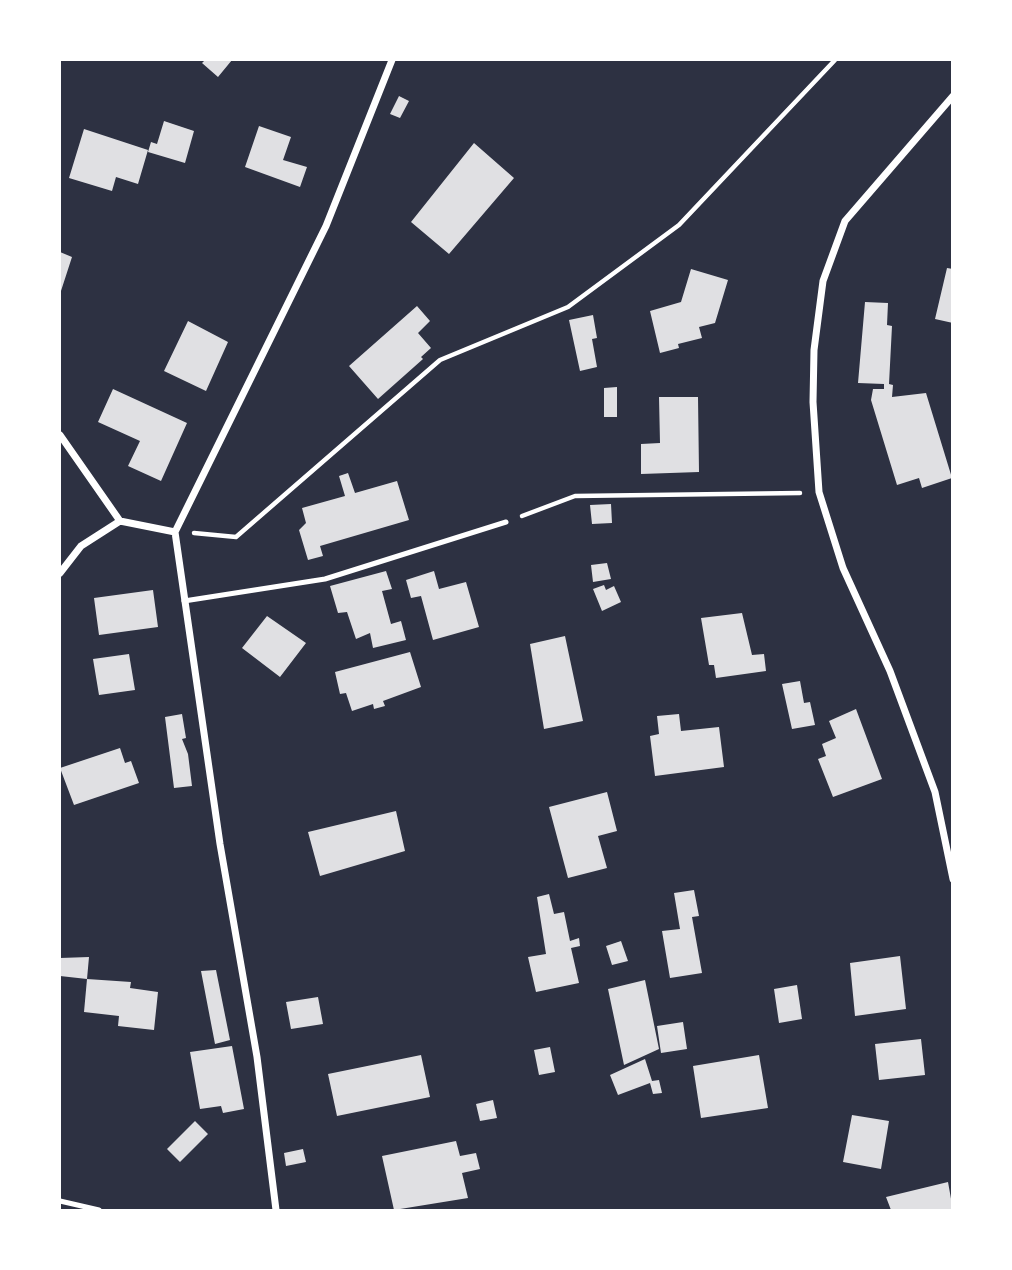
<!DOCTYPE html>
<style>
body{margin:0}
#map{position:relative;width:1012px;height:1270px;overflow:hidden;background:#2d3142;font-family:"Exo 2",sans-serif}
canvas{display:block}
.frame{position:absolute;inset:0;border:61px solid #fff;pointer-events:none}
</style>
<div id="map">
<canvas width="1012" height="1270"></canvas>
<div class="frame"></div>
</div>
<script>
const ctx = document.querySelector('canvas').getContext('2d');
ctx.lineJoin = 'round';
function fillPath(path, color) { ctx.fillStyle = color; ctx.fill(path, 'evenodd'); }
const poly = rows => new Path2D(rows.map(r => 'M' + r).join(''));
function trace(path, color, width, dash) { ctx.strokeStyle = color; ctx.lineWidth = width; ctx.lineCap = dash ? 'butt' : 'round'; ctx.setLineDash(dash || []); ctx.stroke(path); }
fillPath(poly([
 [205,60,232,60,218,77,202,63],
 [399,96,409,101,400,118,390,114],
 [164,121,194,131,185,163,148,152,151,142,157,144],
 [259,126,291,137,283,160,307,167,300,187,245,167],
 [84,129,148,150,138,184,116,177,112,191,69,178],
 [474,143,514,178,449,254,411,222],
 [60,252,72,257,60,294],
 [947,268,953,269,953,323,935,319],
 [691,269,728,280,715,323,699,327,702,338,678,344,679,348,660,353,650,311,681,302],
 [865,302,888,303,887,325,892,326,889,384,893,385,892,397,926,393,952,478,922,488,919,478,897,485,871,400,873,389,884,389,884,384,858,383],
 [417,306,430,321,418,333,431,348,421,357,423,359,378,399,349,366],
 [593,315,597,338,592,339,597,367,580,371,569,320],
 [188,321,228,342,206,391,164,371],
 [617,387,617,417,604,417,604,388],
 [113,389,187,423,161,481,128,466,140,441,98,422],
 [659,397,698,397,699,472,641,474,641,444,660,443],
 [348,473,355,493,397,481,409,520,320,546,323,556,308,560,299,530,306,523,302,508,345,496,339,476],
 [611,504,612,523,592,524,590,505],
 [607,563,611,579,593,582,591,565],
 [386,571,392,589,382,591,391,624,401,621,406,640,373,648,370,633,356,639,347,612,338,613,330,586],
 [434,571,439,589,466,582,479,627,433,640,421,596,411,598,406,580],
 [604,585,606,590,614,586,621,602,602,611,593,589],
 [153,590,158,627,99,635,94,598],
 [742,613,752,655,764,654,766,671,716,678,714,665,709,665,701,618],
 [267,616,306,643,280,677,242,648],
 [565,636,583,721,544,729,530,644],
 [410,652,421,687,383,701,385,706,374,709,373,704,352,711,346,693,340,694,335,672],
 [129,654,135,690,99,695,93,659],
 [800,681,804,703,810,702,815,725,792,729,782,684],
 [856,709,882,779,833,797,818,759,826,756,822,744,836,738,829,721],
 [182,714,186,738,182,739,188,754,192,786,174,788,165,717],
 [679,714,681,731,719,727,724,767,655,776,650,736,659,734,657,716],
 [120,748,125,763,131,761,139,783,74,805,60,768],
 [607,792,617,831,598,836,607,868,568,878,549,807],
 [396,811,405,851,320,876,308,832],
 [694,890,699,916,692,917,702,973,670,978,662,931,680,929,674,893],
 [549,894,554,914,564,912,570,941,579,938,580,946,571,948,579,983,536,992,528,957,546,954,537,897],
 [621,941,628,961,612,965,606,946],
 [900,956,906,1009,855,1016,850,963],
 [89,957,87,979,60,976,60,958],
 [216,970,230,1040,215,1044,201,971],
 [87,979,131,982,130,988,158,992,154,1030,118,1026,119,1016,84,1012],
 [645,980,659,1049,624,1065,608,989],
 [797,985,802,1019,779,1023,774,989],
 [318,997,323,1024,291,1029,286,1002],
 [683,1022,687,1049,661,1053,657,1026],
 [921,1039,925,1075,879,1080,875,1044],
 [232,1046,244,1109,223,1113,221,1106,200,1109,190,1052],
 [550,1047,555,1072,539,1075,534,1050],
 [421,1055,430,1097,337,1116,328,1074],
 [759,1055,768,1108,701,1118,693,1066],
 [645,1059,652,1081,659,1080,662,1093,653,1094,650,1083,618,1095,610,1075],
 [493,1100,497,1118,480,1121,476,1104],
 [852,1115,889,1121,881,1169,843,1162],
 [195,1121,208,1134,180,1162,167,1149],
 [456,1141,460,1156,476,1153,480,1169,462,1173,468,1198,394,1210,382,1156],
 [303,1149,306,1162,286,1166,284,1153],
 [948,1182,953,1210,891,1210,886,1197]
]), '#e0e0e3');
trace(poly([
 [522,516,575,496,800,493],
 [194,533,236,537,440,360,568,307,679,225,835,60]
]), '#fff', 4.5);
trace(poly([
 [184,601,325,579,506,522],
 [60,1201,99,1210]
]), '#fff', 5);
trace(poly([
 [953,96,845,221,823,281,814,350,813,402,819,492,843,568,890,671,935,792,953,879],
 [60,435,120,521,175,532],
 [175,532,220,844,257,1057,276,1210],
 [175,532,326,226,392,60],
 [60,573,81,546,120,521]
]), '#fff', 7);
</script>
